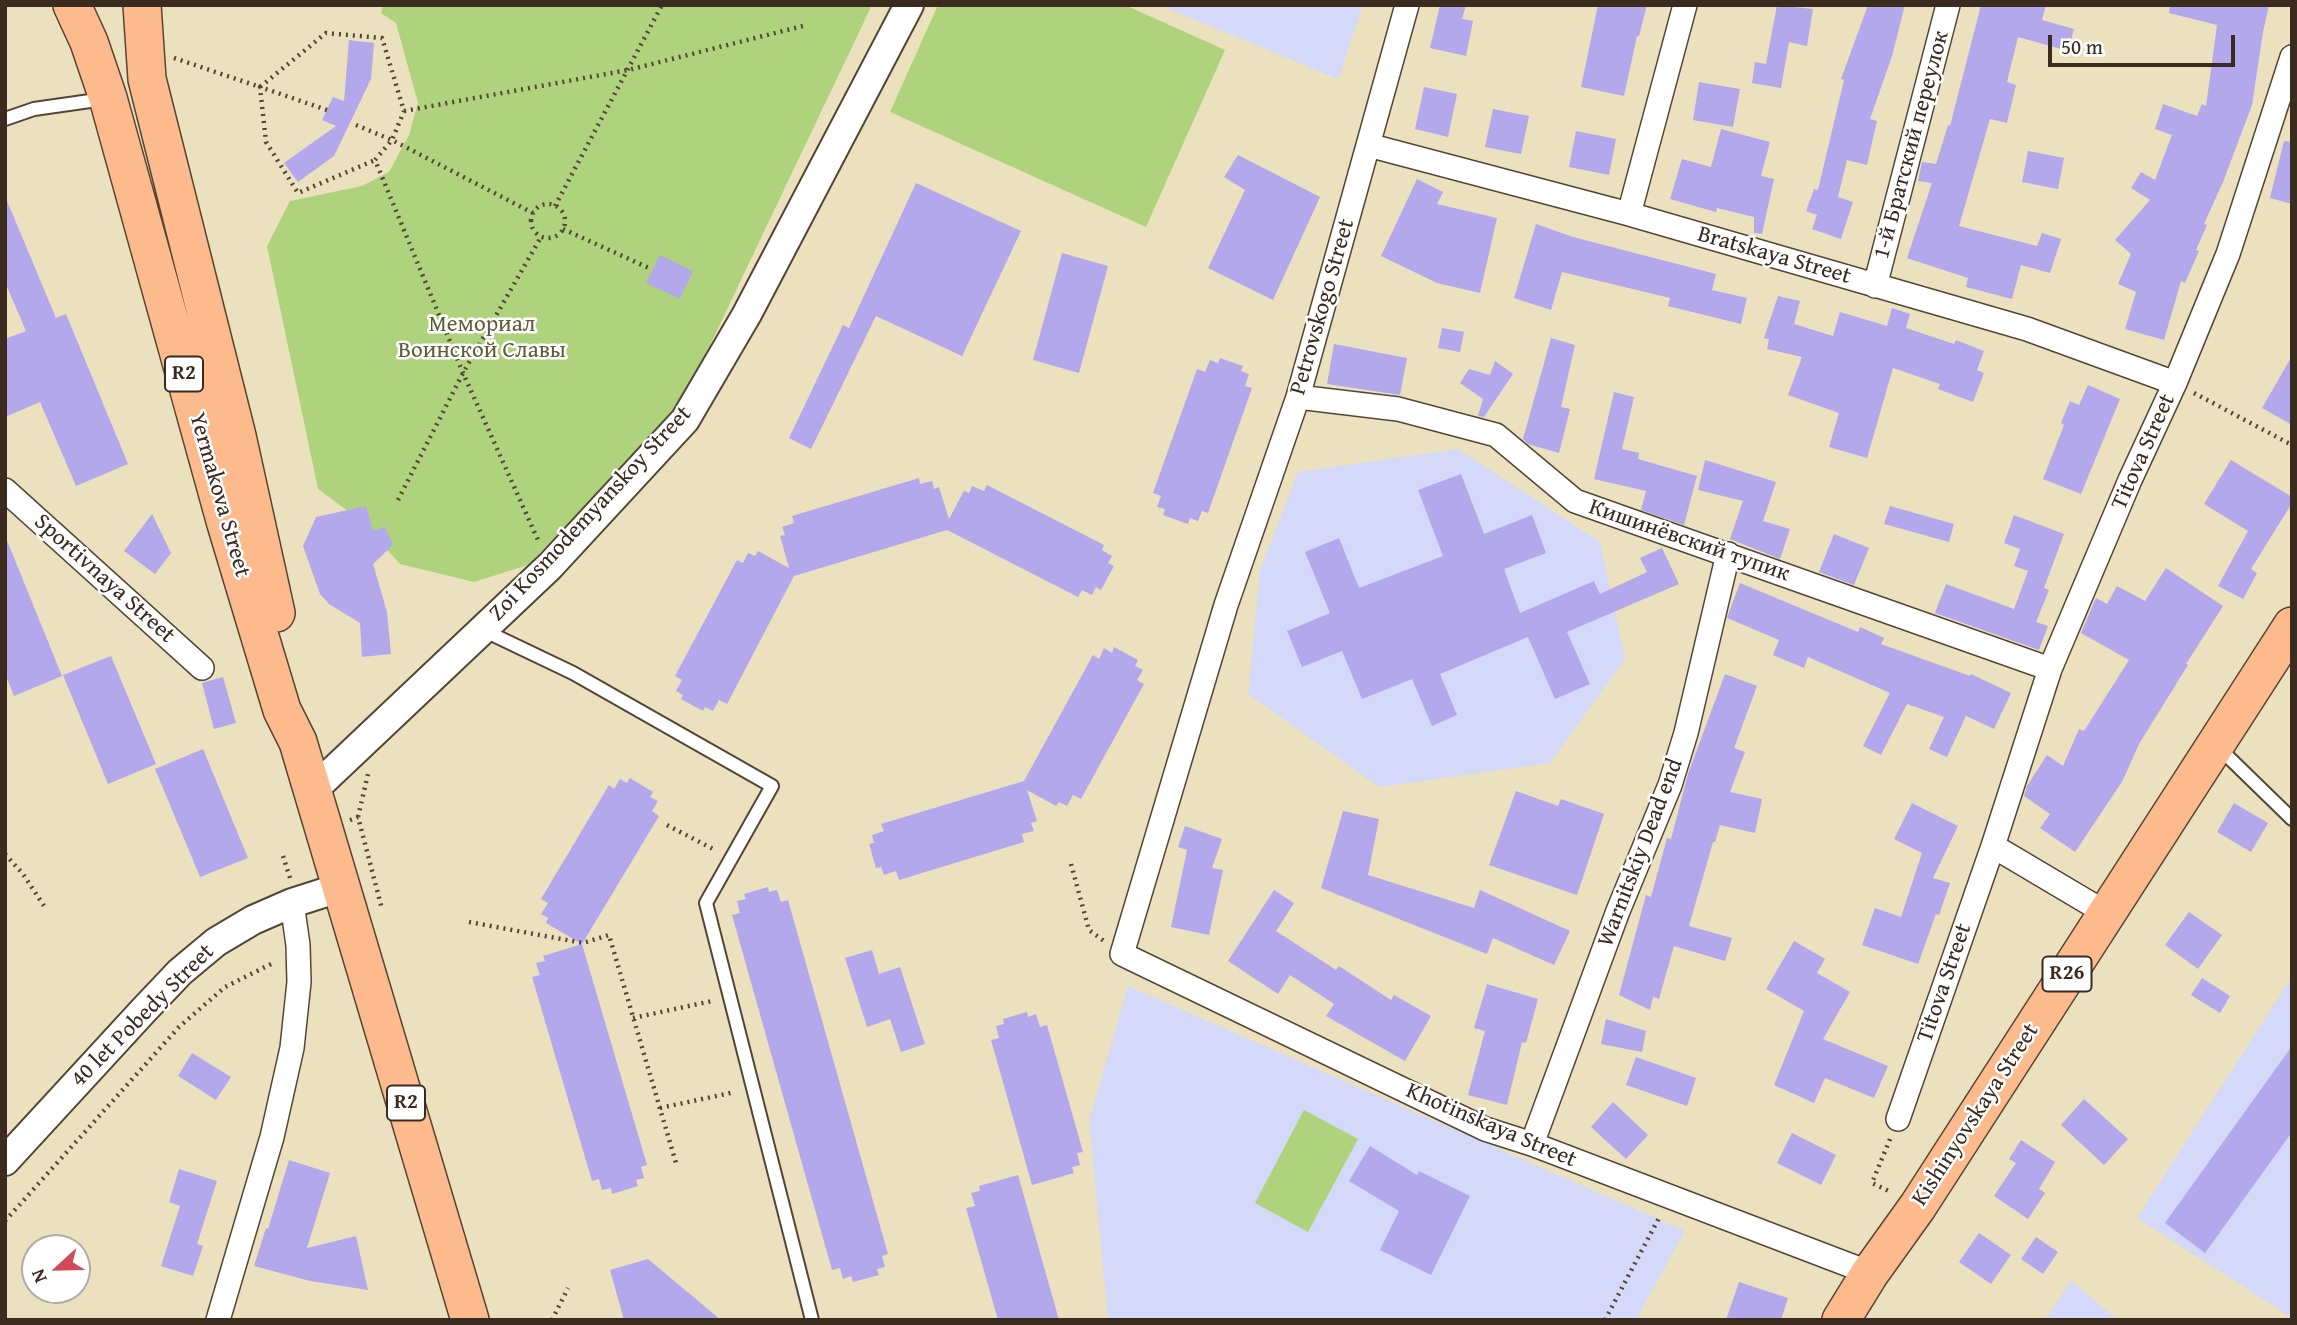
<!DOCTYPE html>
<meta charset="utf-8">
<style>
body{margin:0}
#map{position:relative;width:2297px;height:1325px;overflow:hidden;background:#ebe1be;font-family:"Gentium Book Plus",serif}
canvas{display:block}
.frame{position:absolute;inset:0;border:7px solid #3b2a1e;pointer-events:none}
.north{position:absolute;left:21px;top:1234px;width:70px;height:70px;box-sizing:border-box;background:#fff;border:2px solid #b1aaa5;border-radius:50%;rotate:248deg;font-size:19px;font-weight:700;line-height:28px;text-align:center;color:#3b2a1e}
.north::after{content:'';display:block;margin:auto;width:24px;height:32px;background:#d1495b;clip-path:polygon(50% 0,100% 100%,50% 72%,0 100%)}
.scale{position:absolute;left:2048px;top:35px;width:187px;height:32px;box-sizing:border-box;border:4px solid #3b2a1e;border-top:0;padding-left:9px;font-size:21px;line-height:24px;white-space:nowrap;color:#3b2a1e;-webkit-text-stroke:5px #fff;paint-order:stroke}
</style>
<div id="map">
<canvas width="2297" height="1325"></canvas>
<div class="frame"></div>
<div class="north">N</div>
<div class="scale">50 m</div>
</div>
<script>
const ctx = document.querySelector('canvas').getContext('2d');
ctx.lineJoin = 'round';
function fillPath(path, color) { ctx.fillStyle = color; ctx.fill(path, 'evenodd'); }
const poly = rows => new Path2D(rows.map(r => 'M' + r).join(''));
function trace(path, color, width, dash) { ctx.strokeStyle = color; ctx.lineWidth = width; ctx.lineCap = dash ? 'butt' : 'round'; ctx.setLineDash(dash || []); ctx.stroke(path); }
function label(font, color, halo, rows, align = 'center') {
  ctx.font = font + ' "Gentium Book Plus",serif'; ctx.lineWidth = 5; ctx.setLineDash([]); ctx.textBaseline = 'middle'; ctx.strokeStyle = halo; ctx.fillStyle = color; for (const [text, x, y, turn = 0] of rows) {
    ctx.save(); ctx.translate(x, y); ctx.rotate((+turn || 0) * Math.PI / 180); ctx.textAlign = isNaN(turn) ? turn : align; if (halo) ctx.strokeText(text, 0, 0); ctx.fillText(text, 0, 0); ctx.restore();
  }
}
fillPath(poly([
 [1159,5,1363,5,1338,79],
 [1458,449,1600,542,1625,659,1550,763,1379,787,1248,694,1260,570,1298,472],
 [2291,978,2292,979,2292,1318,2137,1218],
 [1128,986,1658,1219,1685,1231,1636,1320,1108,1320,1089,1121],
 [2071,1281,2118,1320,2045,1320]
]), '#d4d8f9');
fillPath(poly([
 [383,5,872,5,680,408,528,565,474,582,400,564,360,520,318,489,267,246,290,201,362,186,389,172,409,135,418,103,396,23,381,13],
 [938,5,1125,5,1225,50,1146,227,890,112],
 [1304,1110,1358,1139,1308,1232,1255,1203]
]), '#afd37d');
fillPath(poly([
 [1440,5,1466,5,1462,19,1473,21,1466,56,1430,48],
 [1598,5,1647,5,1639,36,1637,36,1624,96,1581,87],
 [1777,5,1813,9,1807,46,1789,42,1781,88,1752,83,1755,62,1766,64],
 [1868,5,1905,5,1892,56,1870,119,1877,121,1867,165,1847,160,1838,197,1853,202,1841,239,1812,229,1817,215,1806,211,1814,189,1818,190,1844,80,1841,79],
 [1981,5,2046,5,2042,20,2074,29,2068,51,2018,37,2007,82,2016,85,2007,123,1990,119,1959,226,2037,246,2042,233,2061,239,2050,273,2021,265,2012,299,1966,287,1968,278,1907,258,1932,183,1918,181,1922,162,1936,164,1948,125,1950,126],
 [2170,5,2269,5,2263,32,2252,105,2223,182,2204,224,2207,225,2196,250,2199,251,2185,283,2181,281,2164,340,2125,329,2136,292,2118,284,2131,254,2115,240,2150,200,2131,188,2141,172,2155,180,2172,135,2155,129,2163,104,2197,116,2202,104,2206,106,2217,25,2169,13],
 [349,40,374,43,371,79,334,156,298,182,284,163,336,126,322,120,333,97,344,101],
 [1699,82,1740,89,1733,127,1693,120],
 [1424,87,1457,94,1448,137,1415,129],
 [1493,109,1529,116,1521,154,1485,147],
 [1721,129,1770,142,1761,176,1774,179,1762,234,1754,233,1754,217,1717,208,1716,212,1670,199,1682,159,1711,167],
 [1576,131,1616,139,1609,175,1569,167],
 [2284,141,2292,142,2292,204,2270,198],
 [2028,151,2064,158,2058,189,2022,182],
 [1238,155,1320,197,1273,300,1208,268,1245,190,1224,177],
 [1417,179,1443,192,1437,204,1497,218,1480,293,1437,283,1381,256],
 [916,183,1021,231,962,356,876,316,811,449,789,438,843,325,849,328],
 [5,196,56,318,66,314,128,464,76,486,40,402,5,417,5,339,26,331,5,282],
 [1536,224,1573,237,1716,274,1712,290,1747,298,1741,324,1668,306,1670,298,1562,272,1551,310,1514,298],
 [1062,253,1108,266,1079,373,1033,360],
 [660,255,693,271,680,299,646,283],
 [1778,296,1800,301,1794,324,1833,336,1840,312,1887,326,1892,308,1910,314,1906,328,1954,344,1956,340,1984,351,1977,370,1984,373,1973,402,1938,389,1940,384,1893,368,1867,458,1829,447,1839,413,1788,395,1802,357,1767,349,1769,339,1764,338],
 [1442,328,1464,332,1460,352,1438,348],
 [1551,338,1575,345,1561,407,1570,409,1559,453,1528,444,1523,439],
 [1334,344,1407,358,1400,395,1327,384],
 [2292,356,2292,425,2262,408],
 [1220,358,1243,366,1241,371,1249,374,1245,386,1252,388,1208,513,1202,511,1198,521,1190,518,1188,524,1163,515,1165,509,1157,507,1161,496,1153,493,1197,369,1205,372,1210,360,1218,363],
 [1495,361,1513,374,1484,417,1478,416,1483,399,1460,383,1469,369,1490,375],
 [2088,385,2120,399,2081,494,2043,479,2064,425,2061,423,2070,401,2079,405],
 [1614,392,1634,397,1622,449,1639,453,1638,459,1697,476,1684,525,1641,510,1646,491,1594,479],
 [1705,460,1776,482,1763,521,1790,529,1780,559,1730,539,1743,501,1698,490],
 [2231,460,2292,497,2292,503,2251,569,2257,573,2243,599,2218,586,2248,531,2204,504],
 [1461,474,1484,534,1532,515,1546,553,1504,569,1520,613,1594,581,1600,594,1647,572,1640,558,1662,548,1679,584,1567,632,1590,684,1555,699,1528,637,1440,674,1457,715,1432,726,1412,679,1362,699,1342,651,1302,667,1287,631,1330,613,1305,552,1339,538,1359,588,1443,556,1418,490],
 [919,478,920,484,932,481,934,489,939,487,949,519,964,491,969,493,972,486,984,491,987,485,1104,545,1102,550,1112,556,1108,563,1114,566,1101,590,1096,587,1092,595,1082,590,1078,597,947,530,794,576,727,704,719,700,713,711,705,707,703,711,681,699,683,695,676,691,682,680,675,676,737,560,743,563,748,553,755,556,758,551,789,568,780,536,785,535,782,527,794,523,792,516],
 [366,506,373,531,385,527,393,545,373,564,387,612,391,654,362,657,360,623,329,604,320,594,303,546,316,517],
 [1890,506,1954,524,1949,542,1884,524],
 [152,514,171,553,155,574,124,551],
 [2014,515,2064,534,2044,588,2049,590,2036,622,2048,626,2039,650,1935,613,1946,584,2014,609,2028,571,2014,566,2020,549,2004,543],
 [1834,534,1869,548,1854,585,1819,572],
 [6,538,62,676,14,696,5,674],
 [2166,568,2223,606,2186,664,2188,665,2139,744,2123,780,2075,852,2040,828,2050,814,2024,796,2027,786,2047,755,2063,766,2079,729,2084,731,2129,660,2081,633,2096,598,2107,604,2117,586,2145,601],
 [1740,583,1858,632,1860,627,1884,638,1881,644,1970,676,1971,674,2011,693,1994,729,1966,716,1947,757,1929,749,1944,717,1907,704,1881,755,1863,746,1890,693,1808,657,1804,668,1773,655,1779,640,1727,618],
 [1114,647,1138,660,1135,666,1143,670,1137,680,1144,684,1081,799,1073,795,1067,806,1059,802,1056,806,1027,790,1037,821,1031,823,1034,831,1022,834,1024,842,899,880,896,871,884,875,881,867,876,868,869,844,874,843,872,835,884,831,881,824,1024,781,1093,655,1099,659,1104,648,1112,653],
 [111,656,156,764,108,784,63,675],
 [1725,674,1757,686,1734,748,1745,752,1730,792,1762,799,1755,833,1720,825,1715,842,1713,842,1689,926,1732,938,1725,961,1674,946,1659,999,1653,997,1650,1010,1619,995,1646,895,1651,897,1667,838,1671,839,1688,774],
 [223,677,236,723,214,729,202,683],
 [203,749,248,858,200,877,155,769],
 [630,778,653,792,650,797,658,801,652,811,659,816,582,944,647,1165,641,1167,644,1178,636,1180,638,1186,612,1194,611,1188,602,1190,599,1179,592,1181,532,977,540,975,536,963,545,961,543,956,582,944,546,923,548,918,541,914,548,903,541,899,609,785,614,789,620,779,627,783],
 [1516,791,1558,806,1561,799,1604,814,1577,895,1489,865],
 [1912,803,1958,826,1933,878,1950,883,1939,915,1936,914,1918,964,1862,945,1875,908,1901,917,1922,853,1894,839],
 [2234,803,2268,823,2251,852,2217,832],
 [1343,811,1379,819,1368,875,1474,908,1480,890,1570,931,1554,965,1493,938,1487,954,1321,888],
 [1185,826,1222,839,1212,868,1223,870,1209,935,1171,927,1187,850,1178,847],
 [768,887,769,892,777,890,781,902,788,900,888,1254,882,1256,885,1267,877,1269,879,1275,853,1282,851,1276,843,1279,840,1268,832,1270,732,915,740,913,737,901,746,899,744,894],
 [1274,890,1294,903,1276,931,1336,970,1339,966,1391,1000,1394,995,1431,1016,1405,1061,1326,1016,1334,1004,1290,975,1278,994,1228,961],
 [2189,912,2222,935,2198,969,2165,945],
 [1794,941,1825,959,1817,973,1850,992,1823,1039,1888,1066,1874,1098,1825,1078,1814,1103,1774,1085,1804,1011,1766,989],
 [872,950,879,974,900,967,925,1044,901,1052,890,1019,867,1027,845,958],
 [2202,978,2230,996,2220,1013,2191,995],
 [1487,984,1538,999,1526,1043,1522,1042,1507,1105,1468,1095,1485,1031,1474,1028],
 [1027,1012,1028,1017,1036,1014,1040,1027,1047,1025,1083,1152,1077,1153,1080,1165,1072,1167,1074,1173,1032,1185,991,1040,999,1038,996,1026,1004,1024,1003,1019],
 [1606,1019,1646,1031,1642,1052,1601,1044],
 [2292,1046,2292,1132,2205,1253,2165,1223],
 [192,1053,231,1077,216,1100,178,1076],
 [1636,1057,1696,1078,1687,1106,1626,1085],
 [2084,1099,2128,1139,2104,1165,2061,1125],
 [1613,1102,1648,1135,1626,1159,1591,1127],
 [1792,1133,1836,1155,1821,1185,1777,1163],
 [2021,1140,2055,1162,2039,1189,2045,1193,2028,1219,1994,1196,2016,1163,2009,1159],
 [1370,1146,1417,1175,1419,1171,1470,1196,1431,1275,1380,1250,1399,1211,1349,1181],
 [289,1160,330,1173,307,1248,356,1236,368,1290,310,1281,254,1266,266,1228,268,1229],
 [179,1169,217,1181,197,1244,203,1246,193,1276,161,1266,180,1206,169,1202],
 [1018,1175,1059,1320,998,1320,966,1208,975,1206,971,1193,980,1191,979,1186],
 [1979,1233,2011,1255,1991,1284,1959,1262],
 [2036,1237,2058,1252,2043,1274,2021,1259],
 [648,1259,721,1320,624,1320,610,1270],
 [1739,1282,1788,1298,1781,1320,1726,1320]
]), '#b3a8eb');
const service = poly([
 [5,119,34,109,104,99],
 [483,630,573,673,772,786,706,903,812,1320],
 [2217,746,2292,819]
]);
const minor = poly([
 [1407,5,1298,397,1226,605,1122,954,1485,1129,1532,1144,1870,1273],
 [1368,145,1629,214,2027,329,2175,383],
 [1629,214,1685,5],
 [1875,286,1948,5],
 [1298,397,1398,409,1496,435,1575,501,2050,669],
 [5,490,202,668],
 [1993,846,2106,913],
 [1898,1119,1993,846,2050,669,2130,480,2175,383,2228,254,2292,57],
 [1532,1144,1618,911,1670,785,1686,733,1728,554],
 [218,1320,272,1137,292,1048,299,982,298,945,292,903]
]);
const tertiary = poly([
 [312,791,550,566,685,420,747,314,909,5],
 [5,1161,143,1011,180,972,216,942,253,920,292,903,342,887]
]);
const primary = poly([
 [72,5,89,42,108,98,226,524,282,710,298,742,470,1320],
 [142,5,147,79,237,436,276,613],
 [1841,1320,1870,1273,1918,1206,2292,626]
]);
trace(service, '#554536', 16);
trace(minor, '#554536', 26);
trace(tertiary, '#554536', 32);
trace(primary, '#554536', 40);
trace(poly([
 [174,58,260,87,326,33,382,38,404,111,392,140,375,160,463,373,538,540],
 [327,110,260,87,266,142,298,193,375,160],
 [404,111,628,70,807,25],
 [356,125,392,140,533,213],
 '531 221a17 17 0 1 1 34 0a17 17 0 1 1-34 0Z',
 [555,206,662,5],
 [563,229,651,269],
 [2194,393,2292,445],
 [398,500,463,373,541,237],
 [358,817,368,774],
 [350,820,358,817,382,909],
 [667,825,715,850],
 [5,854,23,874,46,909],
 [283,856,290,878],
 [1071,864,1089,930,1104,941],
 [469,922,583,943,609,935,676,1163],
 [633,1018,712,1001],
 [660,1108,735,1092],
 [1890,1139,1872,1183,1891,1192],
 [5,1221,179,1027,225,987,275,962],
 [552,1320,568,1288],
 [1605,1320,1660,1216]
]), '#554536', 4.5, [2, 5]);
trace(service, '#fff', 12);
trace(minor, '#fff', 23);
trace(tertiary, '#fff', 28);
trace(primary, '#fcba8d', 37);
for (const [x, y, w] of [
 [184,374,38],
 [2067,974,49],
 [406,1103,38]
]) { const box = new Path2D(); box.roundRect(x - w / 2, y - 17.5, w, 35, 5); ctx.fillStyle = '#fff'; ctx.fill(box); trace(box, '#3b2a1e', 2); }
label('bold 21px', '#3b2a1e', null, [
 ["R2",184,374],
 ["R26",2067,974],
 ["R2",406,1103]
]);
label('23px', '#3b2a1e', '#fff', [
 ["1-й Братский переулок",1912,145,-75],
 ["Bratskaya Street",1774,256,16],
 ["Petrovskogo Street",1323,307,-74],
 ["Titova Street",2144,452,-66],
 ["Yermakova Street",219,495,74],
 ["Zoi Kosmodemyanskoy Street",591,514,-47],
 ["Кишинёвский тупик",1689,541,19],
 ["Sportivnaya Street",104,579,42],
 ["Warnitskiy Dead end",1641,853,-69],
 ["Titova Street",1945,983,-71],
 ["40 let Pobedy Street",143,1016,-45],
 ["Kishinyovskaya Street",1976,1115,-57],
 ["Khotinskaya Street",1491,1126,23]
]);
label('23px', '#5e5d3a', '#fff', [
 ["Мемориал",482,325],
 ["Воинской Славы",482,351]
]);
</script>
